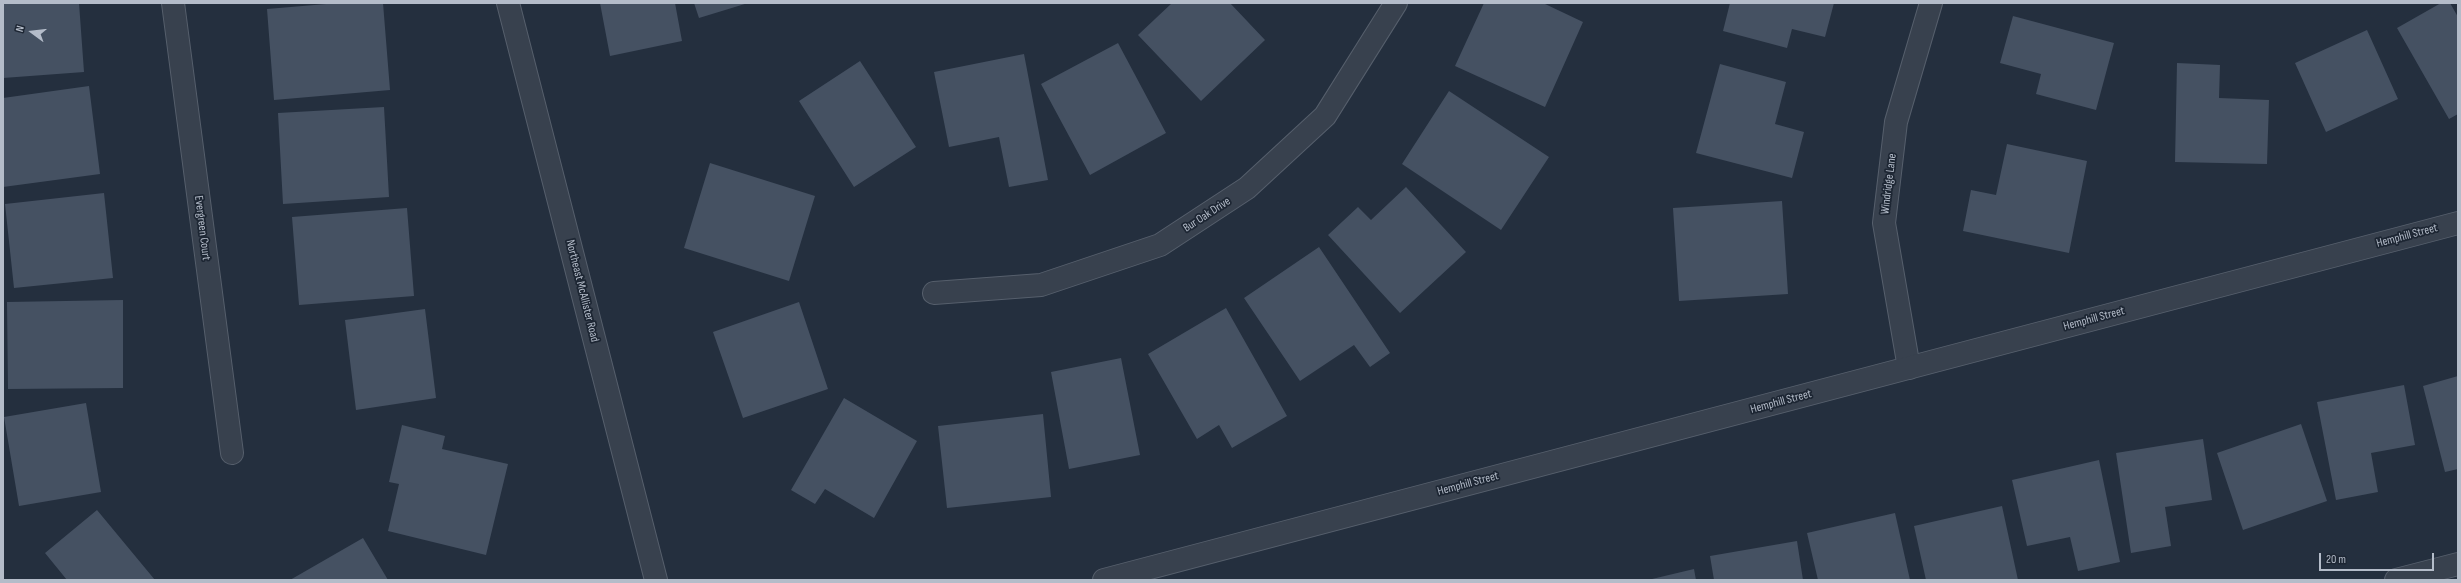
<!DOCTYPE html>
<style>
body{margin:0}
#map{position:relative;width:2461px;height:583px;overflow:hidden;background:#242f3e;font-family:"Sofia Sans Condensed",sans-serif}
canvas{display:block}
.frame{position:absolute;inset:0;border:4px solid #b4bcc9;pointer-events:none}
.north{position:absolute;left:12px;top:12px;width:40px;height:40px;-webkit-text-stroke:3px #1d2633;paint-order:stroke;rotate:285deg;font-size:11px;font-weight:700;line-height:16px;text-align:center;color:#b4bcc9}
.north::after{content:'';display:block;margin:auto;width:14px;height:18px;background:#b4bcc9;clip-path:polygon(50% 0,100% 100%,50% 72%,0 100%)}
.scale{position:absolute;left:2319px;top:553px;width:115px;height:18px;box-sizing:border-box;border:2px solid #b4bcc9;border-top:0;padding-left:5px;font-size:12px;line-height:14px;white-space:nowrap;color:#b4bcc9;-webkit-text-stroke:3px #1d2633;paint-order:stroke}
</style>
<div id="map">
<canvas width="2461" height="583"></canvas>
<div class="frame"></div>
<div class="north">N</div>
<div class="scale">20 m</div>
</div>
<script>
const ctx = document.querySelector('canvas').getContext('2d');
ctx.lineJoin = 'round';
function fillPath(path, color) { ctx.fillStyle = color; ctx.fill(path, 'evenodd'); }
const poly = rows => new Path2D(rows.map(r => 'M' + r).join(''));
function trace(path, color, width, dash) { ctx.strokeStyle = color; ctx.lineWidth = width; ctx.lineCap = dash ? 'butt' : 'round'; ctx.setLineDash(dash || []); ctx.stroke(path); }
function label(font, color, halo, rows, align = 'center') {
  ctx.font = font + ' "Sofia Sans Condensed",sans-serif'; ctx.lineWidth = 3.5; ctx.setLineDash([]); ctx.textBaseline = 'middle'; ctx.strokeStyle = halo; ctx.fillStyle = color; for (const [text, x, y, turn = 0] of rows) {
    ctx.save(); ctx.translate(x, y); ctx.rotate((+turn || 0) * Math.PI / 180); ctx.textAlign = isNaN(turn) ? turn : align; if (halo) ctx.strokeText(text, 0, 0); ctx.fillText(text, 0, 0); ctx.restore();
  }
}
fillPath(poly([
 [3,3,79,3,84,72,3,78],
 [338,3,383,3,390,90,274,100,267,9],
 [600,3,675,3,682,41,610,56],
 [694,3,748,3,699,18],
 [1172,3,1230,3,1265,40,1201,101,1138,35],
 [1484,3,1543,3,1583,22,1545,107,1455,66],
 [1730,3,1834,3,1825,37,1792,29,1787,48,1723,31],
 [2441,3,2450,3,2458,17,2458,114,2449,119,2397,28],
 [2013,16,2114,43,2096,110,2036,94,2041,74,2000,63],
 [2367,30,2398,99,2326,132,2295,63],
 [1118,43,1166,133,1090,175,1041,84],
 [1024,54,1048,180,1009,187,999,137,949,147,934,72],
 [860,61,916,147,854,187,799,101],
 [2177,63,2220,65,2219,98,2269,100,2267,164,2175,162],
 [1720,64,1786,82,1775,124,1804,132,1792,178,1696,153],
 [89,86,100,174,3,187,3,98],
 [1449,91,1549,157,1501,230,1402,164],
 [384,107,389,197,283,204,278,113],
 [2007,144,2087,161,2069,253,1963,231,1971,190,1996,195],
 [710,163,815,196,789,281,684,248],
 [1406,187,1466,252,1400,313,1328,235,1358,207,1371,220],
 [104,193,113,278,14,288,5,204],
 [1782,201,1788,294,1679,301,1673,208],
 [407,208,414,296,299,305,292,217],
 [1319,247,1390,353,1370,367,1354,345,1300,381,1244,298],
 [123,300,123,388,8,389,7,302],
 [799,302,828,389,743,418,713,332],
 [1226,308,1287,416,1232,448,1219,425,1197,439,1148,354],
 [425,309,436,398,356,410,345,320],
 [1121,358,1140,455,1069,469,1051,372],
 [2458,376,2458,469,2445,472,2423,386],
 [2404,385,2415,445,2371,453,2378,492,2336,500,2317,402],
 [844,398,917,441,874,518,825,489,815,504,791,490],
 [86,403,101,492,19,506,4,417],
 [1043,414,1051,497,947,508,938,426],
 [2301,424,2327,501,2243,530,2217,453],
 [402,425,445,436,442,449,508,464,486,555,388,531,399,484,389,482],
 [2203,439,2212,500,2165,507,2171,546,2131,553,2116,453],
 [2099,460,2120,562,2078,571,2070,537,2027,546,2012,480],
 [2002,506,2018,580,1926,580,1914,526],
 [97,510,155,580,67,580,45,553],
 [1895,513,1910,580,1818,580,1807,533],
 [363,538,388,580,290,580],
 [1797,541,1803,580,1714,580,1710,556],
 [1694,569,1696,580,1652,580,1652,579]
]), '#455162');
const minor = poly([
 [173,3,232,453],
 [934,293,1041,285,1160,245,1247,188,1325,116,1396,3],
 [1909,368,1884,223,1896,122,1931,3],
 [2396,580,2458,564]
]);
const tertiary = poly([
 [508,3,656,580],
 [1104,580,2458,223]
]);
trace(minor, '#565f6c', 24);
trace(tertiary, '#565f6c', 24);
trace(minor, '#38414e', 22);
trace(tertiary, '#38414e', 22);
label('12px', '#b4bcc9', '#1d2633', [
 ["Windridge Lane",1889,184,-83],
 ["Bur Oak Drive",1207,215,-33],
 ["Evergreen Court",202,228,83],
 ["Hemphill Street",2407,236,-15],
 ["Northeast McAllister Road",582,291,76],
 ["Hemphill Street",2094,319,-15],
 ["Hemphill Street",1781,402,-15],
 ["Hemphill Street",1468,484,-15]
]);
</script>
